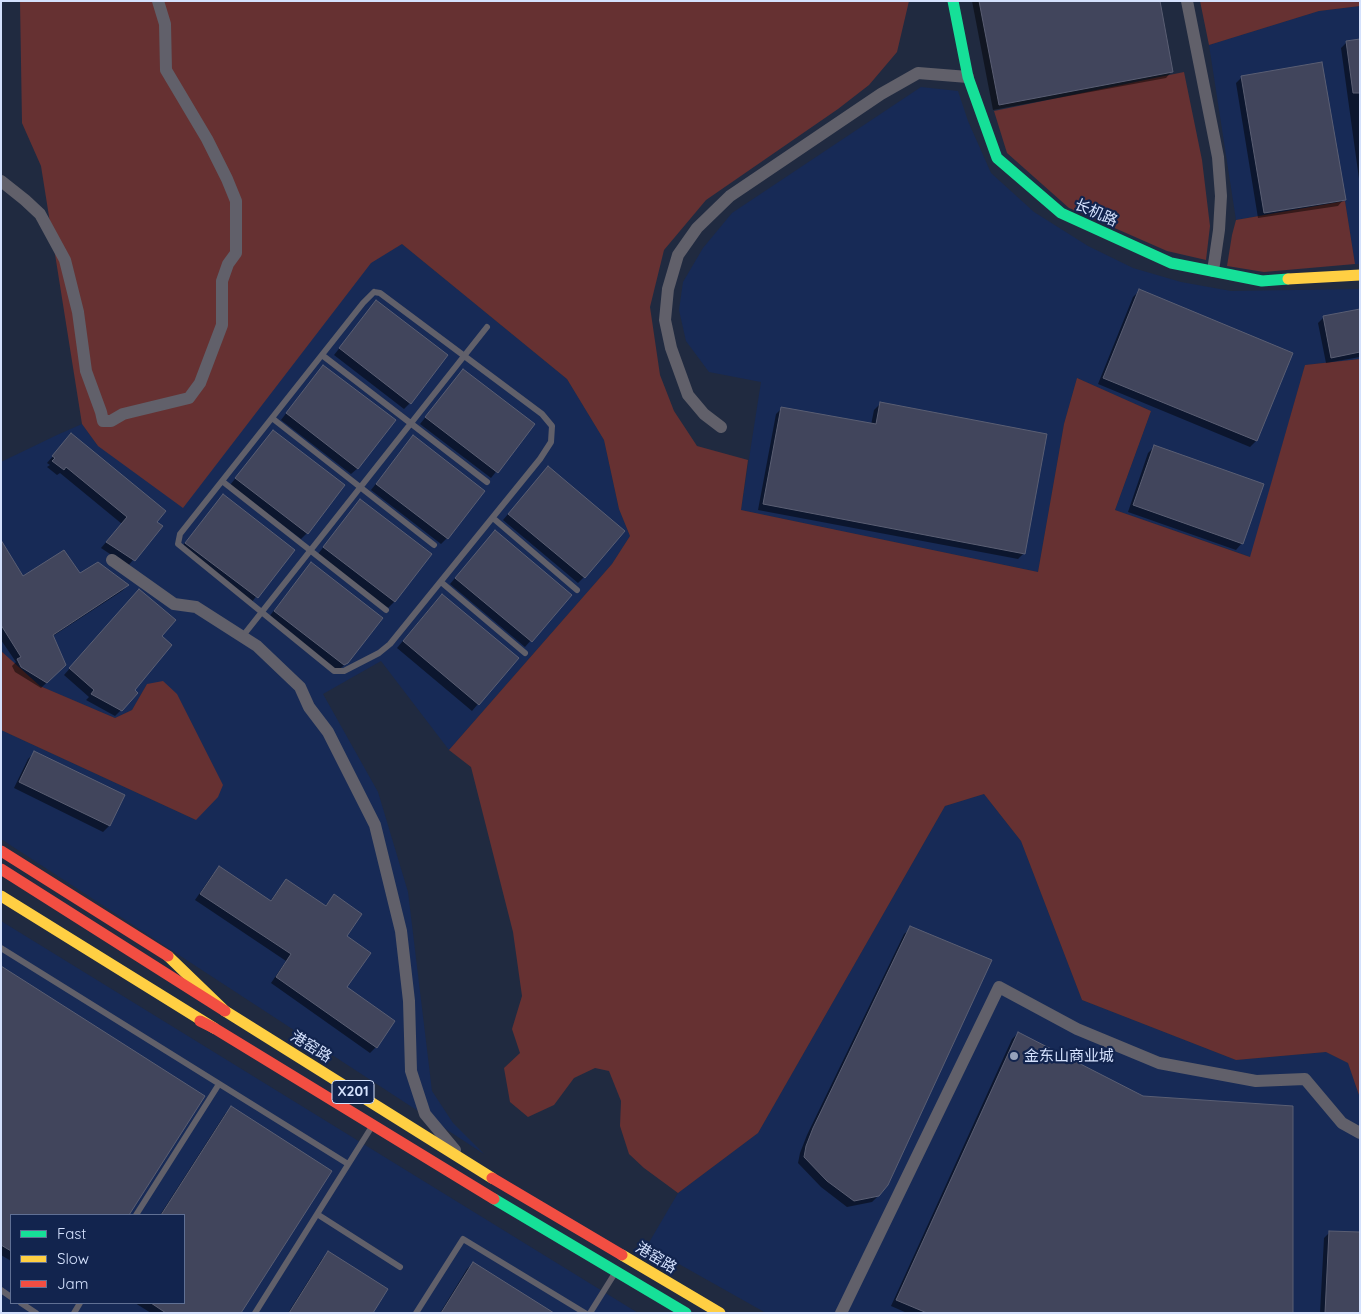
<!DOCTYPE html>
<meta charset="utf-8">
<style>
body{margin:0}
#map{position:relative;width:1361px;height:1314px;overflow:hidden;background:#202a40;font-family:Quicksand,sans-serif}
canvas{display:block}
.frame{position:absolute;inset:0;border:2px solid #d4e1fd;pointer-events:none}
.legend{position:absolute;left:10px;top:1214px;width:175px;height:90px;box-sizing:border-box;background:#12244e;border:1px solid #607094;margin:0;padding:6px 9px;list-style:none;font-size:15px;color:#d4e1fd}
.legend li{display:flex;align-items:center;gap:10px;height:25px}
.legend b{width:25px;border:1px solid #607094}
</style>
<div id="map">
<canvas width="1361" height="1314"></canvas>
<div class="frame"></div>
<ul class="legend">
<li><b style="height:6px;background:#16e098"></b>Fast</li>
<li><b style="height:6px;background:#ffcf43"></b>Slow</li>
<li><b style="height:6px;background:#f24e42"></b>Jam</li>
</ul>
</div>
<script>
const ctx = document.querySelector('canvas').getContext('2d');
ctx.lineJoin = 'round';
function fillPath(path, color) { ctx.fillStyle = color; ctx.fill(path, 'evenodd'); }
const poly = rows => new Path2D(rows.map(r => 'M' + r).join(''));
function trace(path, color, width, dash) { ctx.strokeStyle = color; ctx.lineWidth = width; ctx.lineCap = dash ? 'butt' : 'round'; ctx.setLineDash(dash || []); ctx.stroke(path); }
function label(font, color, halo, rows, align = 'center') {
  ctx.font = font + ' Quicksand,"Noto Sans SC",sans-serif'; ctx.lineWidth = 4.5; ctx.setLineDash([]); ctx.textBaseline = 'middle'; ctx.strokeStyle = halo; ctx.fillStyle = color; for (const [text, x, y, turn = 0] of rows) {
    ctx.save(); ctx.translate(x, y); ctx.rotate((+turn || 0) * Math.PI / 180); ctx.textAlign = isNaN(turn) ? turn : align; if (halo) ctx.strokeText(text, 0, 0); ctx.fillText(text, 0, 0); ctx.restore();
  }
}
fillPath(poly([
 [1360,6,1360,264,1355,264,1345,201,1236,220,1209,45,1319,11],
 [921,87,958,91,968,121,991,173,1034,212,1088,246,1133,268,1181,282,1231,291,1360,289,1360,359,1305,365,1251,557,1115,510,1151,411,1077,378,1064,424,1038,572,741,510,761,382,709,372,686,341,679,310,683,282,703,248,732,213],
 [402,244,567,379,604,440,619,509,630,536,612,564,449,750,381,661,323,694,378,792,408,892,432,1091,453,1123,484,1154,1,839,1,730,196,820,147,684,132,710,115,718,39,686,1,651,1,462,57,435,82,424,98,446,371,262],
 [984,794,1021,841,1082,1000,1236,1060,1326,1052,1348,1063,1360,1098,1360,1313,766,1313,647,1246,678,1193,758,1133,945,806],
 [1,921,638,1313,1,1313],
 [11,1215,184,1215,184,1303,11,1303]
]), '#172a56');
fillPath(poly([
 [20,1,909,1,897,52,869,85,838,109,706,200,664,250,650,307,660,375,674,411,697,446,748,460,741,510,1038,572,1064,424,1077,378,1151,411,1115,510,1250,557,1305,365,1360,359,1360,1098,1348,1063,1326,1052,1236,1060,1082,1000,1021,841,984,794,945,806,758,1133,678,1193,644,1168,629,1154,620,1126,621,1101,609,1071,595,1068,574,1078,554,1105,528,1117,510,1102,504,1068,520,1053,512,1029,522,996,513,932,471,767,449,750,612,564,630,536,619,509,604,440,567,379,402,244,371,263,183,508,98,446,82,424,41,166,22,123],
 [1200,1,1360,1,1360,6,1319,11,1209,45],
 [1184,72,1202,160,1210,226,1206,260,1167,251,1069,208,1007,153,994,111],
 [1345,201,1355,264,1264,272,1227,266,1232,235,1236,220],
 [1,651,40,686,115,718,132,710,147,684,163,681,177,694,223,785,218,797,196,820,1,730]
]), '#663132');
fillPath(poly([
 [972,1,1159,1,1172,71,1166,78,993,110],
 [1360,40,1360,186,1341,48,1347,42],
 [1242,77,1344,199,1338,206,1258,218,1236,83],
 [1139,291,1291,353,1256,441,1250,447,1098,384,1133,297],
 [376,302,410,403,404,409,334,355],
 [1360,311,1360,357,1326,363,1318,323,1324,317],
 [463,371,533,425,491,478,420,424],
 [317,373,358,468,351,474,281,420],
 [880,404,1024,553,1018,559,758,510,776,414,782,408,871,425,874,410],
 [273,432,307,533,301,539,230,485],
 [71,435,156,522,161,526,128,566,101,548,122,524,60,473,57,475,47,467,50,465,47,463],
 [413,437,447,538,441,544,371,490],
 [1154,447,1242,543,1236,550,1128,512,1148,453],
 [542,474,584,577,578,583,503,520],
 [223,496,293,550,251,603,180,549],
 [360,500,394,602,388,608,318,554],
 [489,538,570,595,525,647,450,584],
 [1,542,23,577,79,575,128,585,122,591,53,636,65,665,41,688,15,672,12,666,16,662,1,640],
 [311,564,347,663,337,671,268,618],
 [133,597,160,636,134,691,121,710,115,716,86,700,89,697,64,675],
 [436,601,517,658,472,711,397,648],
 [34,753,109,826,103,832,14,788,28,759],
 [219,868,270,901,286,880,325,906,334,896,345,936,345,987,376,1047,370,1053,271,983,286,961,195,900,213,874],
 [911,928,878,1196,872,1202,847,1207,821,1187,798,1163,800,1153,807,1135,904,934],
 [1,967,203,1096,128,1215,11,1215,11,1261,1,1255],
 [1018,1033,1291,1313,907,1313,891,1306,1012,1039],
 [231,1108,239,1313,151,1313,135,1303,184,1303,184,1215,160,1215,225,1114],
 [1330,1232,1360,1313,1320,1313,1324,1238],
 [328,1253,371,1313,288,1313,322,1259],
 [473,1263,551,1313,440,1313,467,1269]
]), '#0007');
const building = poly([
 [979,1,1160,1,1173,72,999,105,979,1],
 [1360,39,1360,93,1353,93,1346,41,1360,39],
 [1322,62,1346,200,1264,213,1241,76,1322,62],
 [1139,289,1293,353,1257,441,1103,378,1139,289],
 [376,300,448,355,411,404,339,348,376,300],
 [1360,309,1360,352,1331,358,1323,316,1360,309],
 [323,365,396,420,358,469,286,413,323,365],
 [463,369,535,424,498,473,425,417,463,369],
 [880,402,1047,434,1025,554,763,504,781,407,876,424,880,402],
 [273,430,345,485,308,534,235,478,273,430],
 [71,433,166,511,157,522,163,526,135,561,106,542,127,517,66,467,64,470,52,461,55,458,52,456,71,433],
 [413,435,485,491,448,539,376,484,413,435],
 [1154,445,1264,484,1243,544,1133,505,1154,445],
 [548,466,625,531,585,578,508,514,548,466],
 [223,494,295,550,258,598,185,543,223,494],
 [360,499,432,554,395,602,323,547,360,499],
 [495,530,572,595,532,642,455,578,495,530],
 [1,540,23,576,64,550,80,573,98,562,129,585,53,635,66,665,47,683,21,667,17,659,21,657,1,625,1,540],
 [311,562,383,618,348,663,344,665,274,611,311,562],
 [139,589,176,620,162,636,172,645,135,690,138,693,122,711,91,694,94,690,69,668,139,589],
 [442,594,519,658,479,705,403,641,442,594],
 [34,751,125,795,110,826,19,782,34,751],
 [219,866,271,901,286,879,326,906,334,894,362,914,347,936,371,953,347,987,395,1021,377,1048,276,977,291,954,200,894,219,866],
 [910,926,992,960,888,1185,879,1196,854,1201,827,1181,804,1157,806,1146,813,1128,910,926],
 [1,966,205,1096,129,1215,11,1215,11,1251,1,1245,1,966],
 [1018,1032,1143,1096,1293,1106,1293,1313,927,1313,896,1300,1018,1032],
 [231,1106,332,1171,241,1313,166,1313,151,1303,184,1303,184,1215,161,1215,231,1106],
 [1329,1231,1360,1232,1360,1313,1325,1313,1329,1231],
 [328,1251,388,1289,373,1313,289,1313,328,1251],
 [473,1262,554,1313,441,1313,473,1262]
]);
fillPath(building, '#41455c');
trace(building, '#5a5e73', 1);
trace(poly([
 [374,292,380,293,542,414,552,426,551,442,540,459,390,644,379,653,344,671,334,671,178,544,180,534,363,303,374,292],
 [322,355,487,482],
 [272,418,434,545],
 [222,481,386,610],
 [493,518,577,590],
 [441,582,525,653],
 [242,637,487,327],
 [1,948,348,1164],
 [317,1214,400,1267],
 [136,1215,219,1084],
 [1,1290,11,1297],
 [21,1303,36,1313],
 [74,1313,80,1303],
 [255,1313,371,1128],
 [416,1313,463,1239,585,1313],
 [590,1313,615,1273]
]), '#61606a', 6);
trace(poly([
 [1187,1,1218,157,1221,196,1219,230,1213,271],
 [1,181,25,200,40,214,65,260,78,312,86,371,101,412,103,421,111,421,123,414,189,398,200,383,222,325,222,281,228,264,236,253,236,201,227,179,207,139,166,70,165,24,158,1],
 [721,427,704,414,688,395,671,348,665,320,668,289,678,255,697,228,730,196,881,94,918,73,968,77],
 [112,560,174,604,196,607,257,646,300,687,309,707,328,732,375,825,401,931,409,1001,411,1071,425,1114,455,1150],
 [841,1313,999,987,1077,1029,1159,1063,1256,1081,1305,1079,1342,1123,1360,1133]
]), '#61606a', 12);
trace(poly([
 [953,1,968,77,997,158,1061,213,1171,263,1262,281,1288,279],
 [494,1199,686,1313]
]), '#16e098', 11);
trace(poly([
 [1288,279,1360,275],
 [1,896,214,1028],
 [168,956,225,1011,492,1178],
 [622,1255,720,1313]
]), '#ffcf43', 11);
trace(poly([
 [1,851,168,956],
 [1,869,225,1011],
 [200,1021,214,1028,494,1199],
 [492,1178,622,1255]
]), '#f24e42', 11);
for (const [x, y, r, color] of [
 [1014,1056,5,"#95a1bb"]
]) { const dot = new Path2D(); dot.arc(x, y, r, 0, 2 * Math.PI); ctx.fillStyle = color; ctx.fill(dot); trace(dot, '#12244e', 2); }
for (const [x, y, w] of [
 [353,1092,42]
]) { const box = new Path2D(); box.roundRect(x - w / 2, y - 11.5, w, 23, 4); ctx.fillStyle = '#12244e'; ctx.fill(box); trace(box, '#d4e1fd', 1); }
label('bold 14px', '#d4e1fd', null, [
 ["X201",353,1092]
]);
label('15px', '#d4e1fd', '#12244e', [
 ["长机路",1096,213,24],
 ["港窑路",311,1047,32],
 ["港窑路",656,1258,31]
]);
label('15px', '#d4e1fd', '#12244e', [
 ["金东山商业城",1024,1056]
], 'left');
</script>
